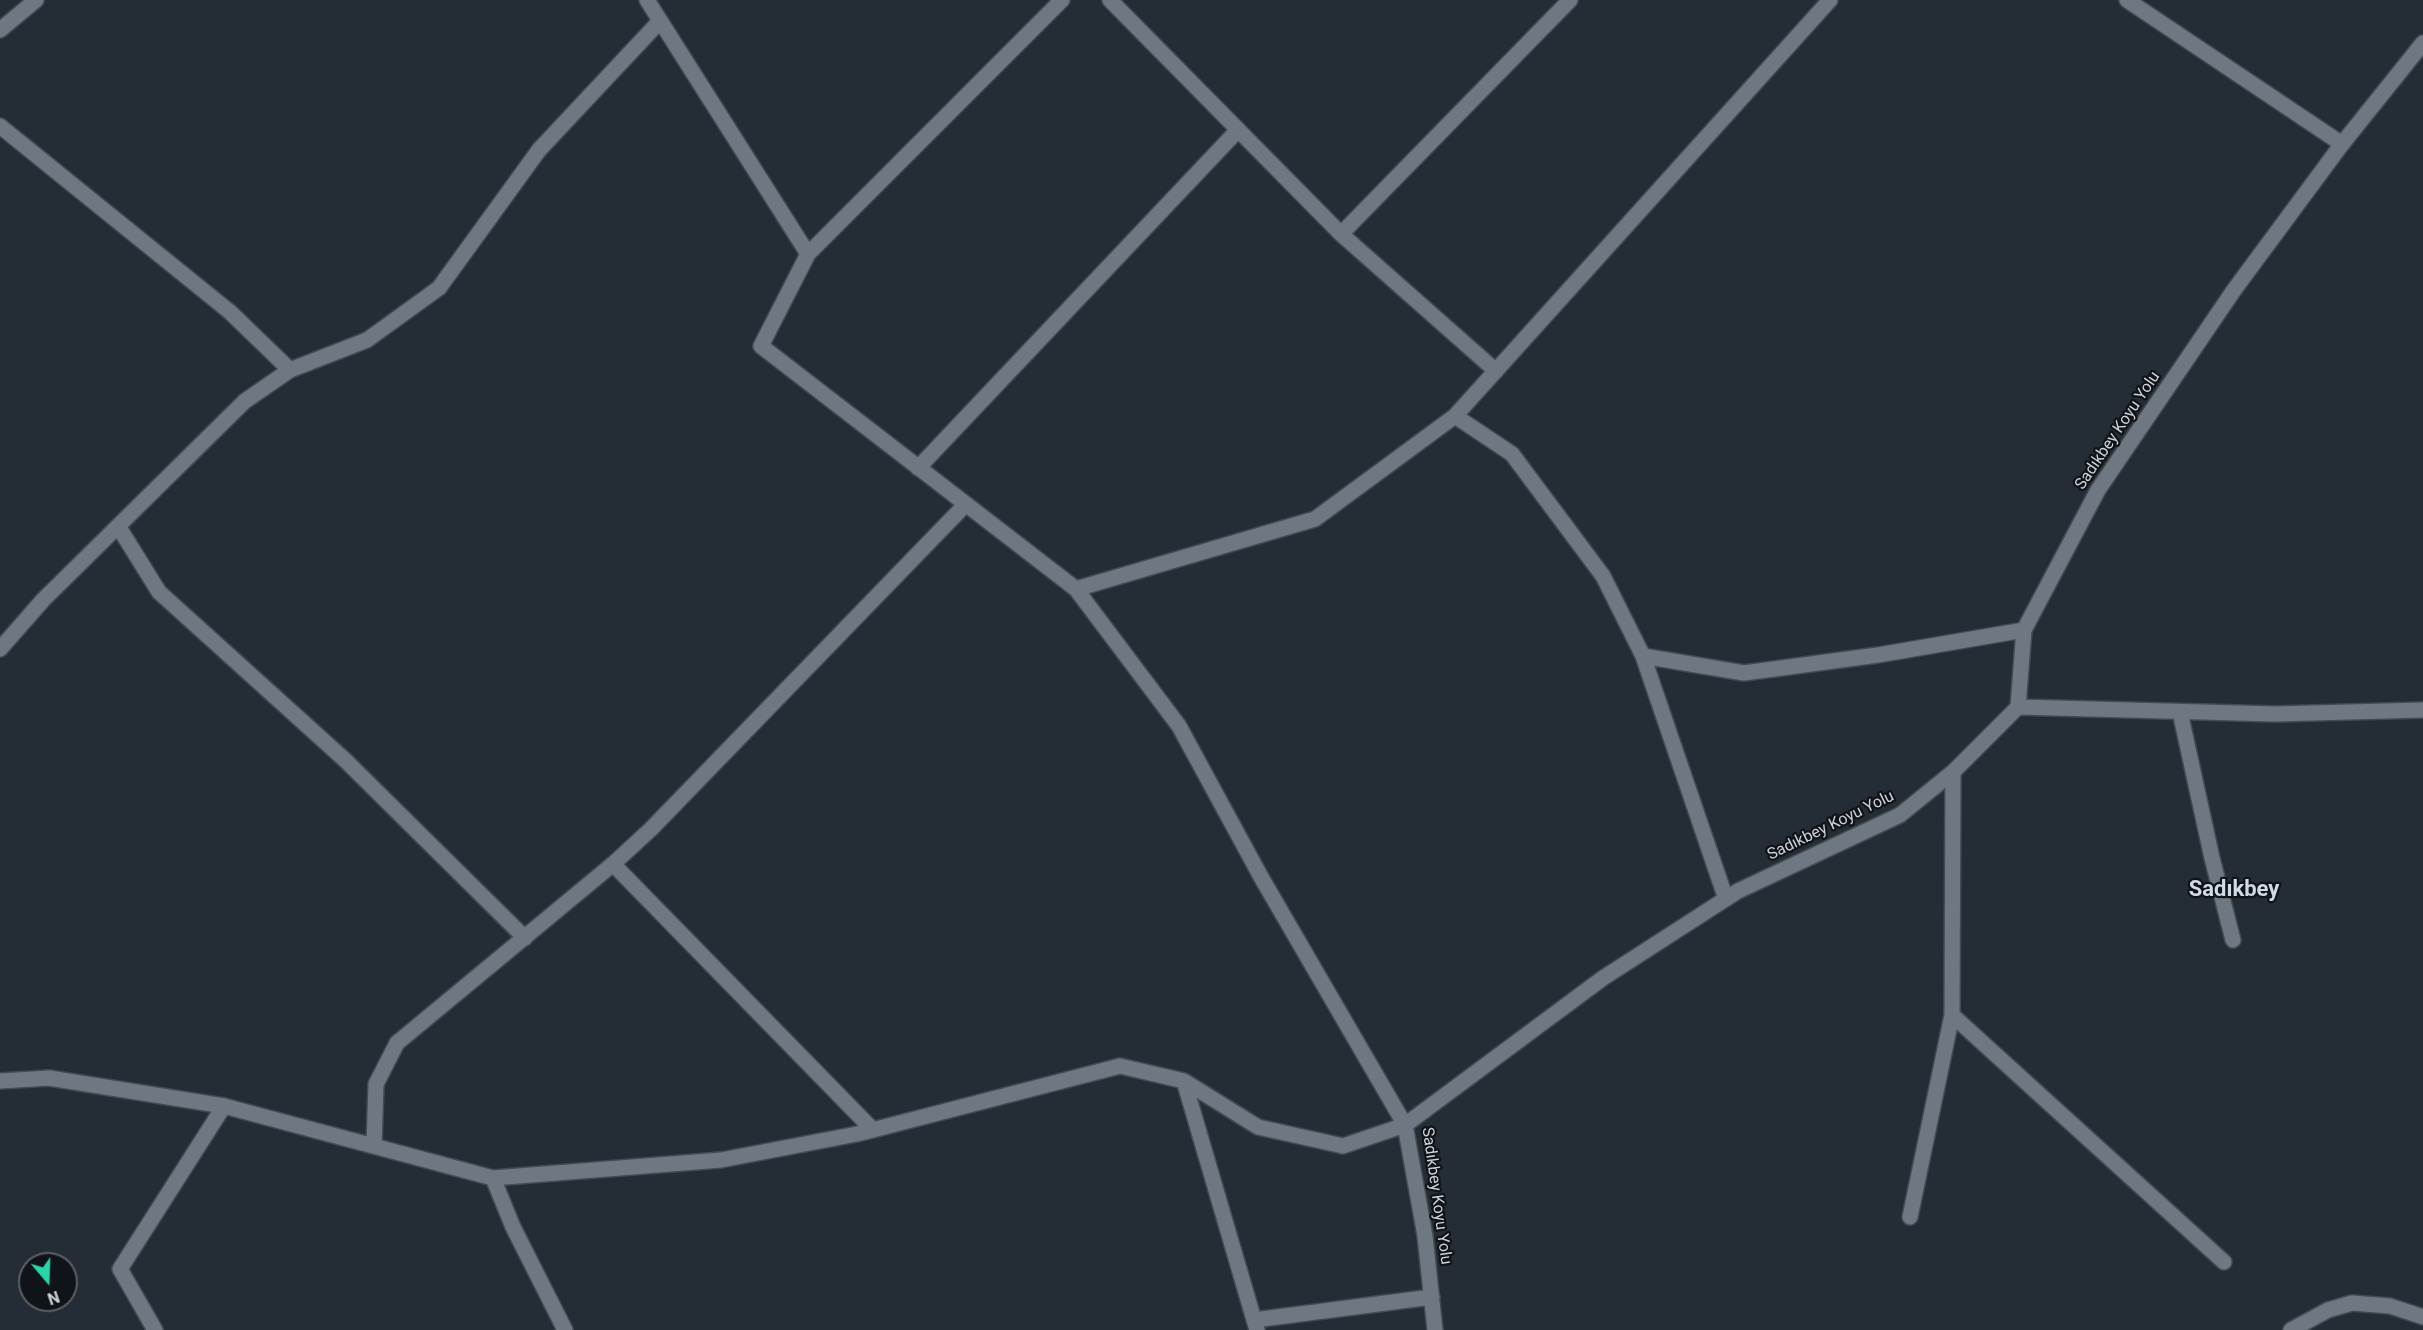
<!DOCTYPE html>
<meta charset="utf-8">
<style>
body{margin:0}
#map{position:relative;width:2423px;height:1330px;overflow:hidden;background:#242c35;font-family:Roboto,sans-serif}
canvas{display:block}
.north{position:absolute;left:18px;top:1252px;width:60px;height:60px;box-sizing:border-box;background:#101418;border:2px solid #5c6065;border-radius:50%;rotate:161deg;font-size:16px;font-weight:700;line-height:24px;text-align:center;color:#cdd2d8}
.north::after{content:'';display:block;margin:auto;width:21px;height:27px;background:#2ad5ac;clip-path:polygon(50% 0,100% 100%,50% 72%,0 100%)}
</style>
<div id="map">
<canvas width="2423" height="1330"></canvas>
<div class="north">N</div>
</div>
<script>
const ctx = document.querySelector('canvas').getContext('2d');
ctx.lineJoin = 'round';
const poly = rows => new Path2D(rows.map(r => 'M' + r).join(''));
function trace(path, color, width, dash) { ctx.strokeStyle = color; ctx.lineWidth = width; ctx.lineCap = dash ? 'butt' : 'round'; ctx.setLineDash(dash || []); ctx.stroke(path); }
function label(font, color, halo, rows, align = 'center') {
  ctx.font = font + ' Roboto,sans-serif'; ctx.lineWidth = 4.5; ctx.setLineDash([]); ctx.textBaseline = 'middle'; ctx.strokeStyle = halo; ctx.fillStyle = color; for (const [text, x, y, turn = 0] of rows) {
    ctx.save(); ctx.translate(x, y); ctx.rotate((+turn || 0) * Math.PI / 180); ctx.textAlign = isNaN(turn) ? turn : align; if (halo) ctx.strokeText(text, 0, 0); ctx.fillText(text, 0, 0); ctx.restore();
  }
}
const minor = poly([
 [647,0,808,254],
 [1062,0,808,254,761,346,1076,589,1179,726,1261,877,1405,1125,1425,1236,1435,1330],
 [1110,0,1341,234,1496,371],
 [2127,0,2342,144],
 [0,30,36,0],
 [0,126,230,312,290,370],
 [1341,234,1570,0],
 [1455,416,1512,454,1603,576,1643,656,1726,899],
 [918,468,1238,130],
 [118,526,159,592,345,760,525,938],
 [1076,589,1315,519,1455,416,1830,0],
 [0,649,43,600,245,401,290,370,367,340,439,288,539,150,660,21],
 [1643,656,1744,673,1878,655,2024,630],
 [2018,707,2275,714,2423,710],
 [2180,712,2212,858,2233,940],
 [613,864,873,1130],
 [1952,1015,2224,1262],
 [0,1081,49,1078,224,1106,493,1178,721,1160,857,1134,1120,1066,1184,1081,1258,1127,1343,1146,1405,1125,1603,978,1738,891,1900,815,1953,772,2018,707,2024,630,2098,490,2234,290,2342,144,2423,43],
 [1184,1081,1257,1330],
 [374,1146,376,1084,397,1043,613,864,651,829,966,504],
 [493,1178,513,1227,565,1330],
 [1910,1217,1952,1015,1953,772],
 [1254,1320,1432,1297],
 [155,1330,120,1269,224,1106],
 [2291,1330,2328,1310,2352,1303,2390,1306,2423,1317]
]);
trace(minor, '#434a51', 18);
trace(minor, '#6d7882', 15);
label('16px', '#cdd2d8', '#101418', [
 ["Sadıkbey Koyu Yolu",2118,431,-56],
 ["Sadıkbey Koyu Yolu",1831,826,-26],
 ["Sadıkbey Koyu Yolu",1436,1196,82]
]);
label('bold 22px', '#cfdbe6', '#101418', [
 ["Sadıkbey",2234,890]
]);
</script>
